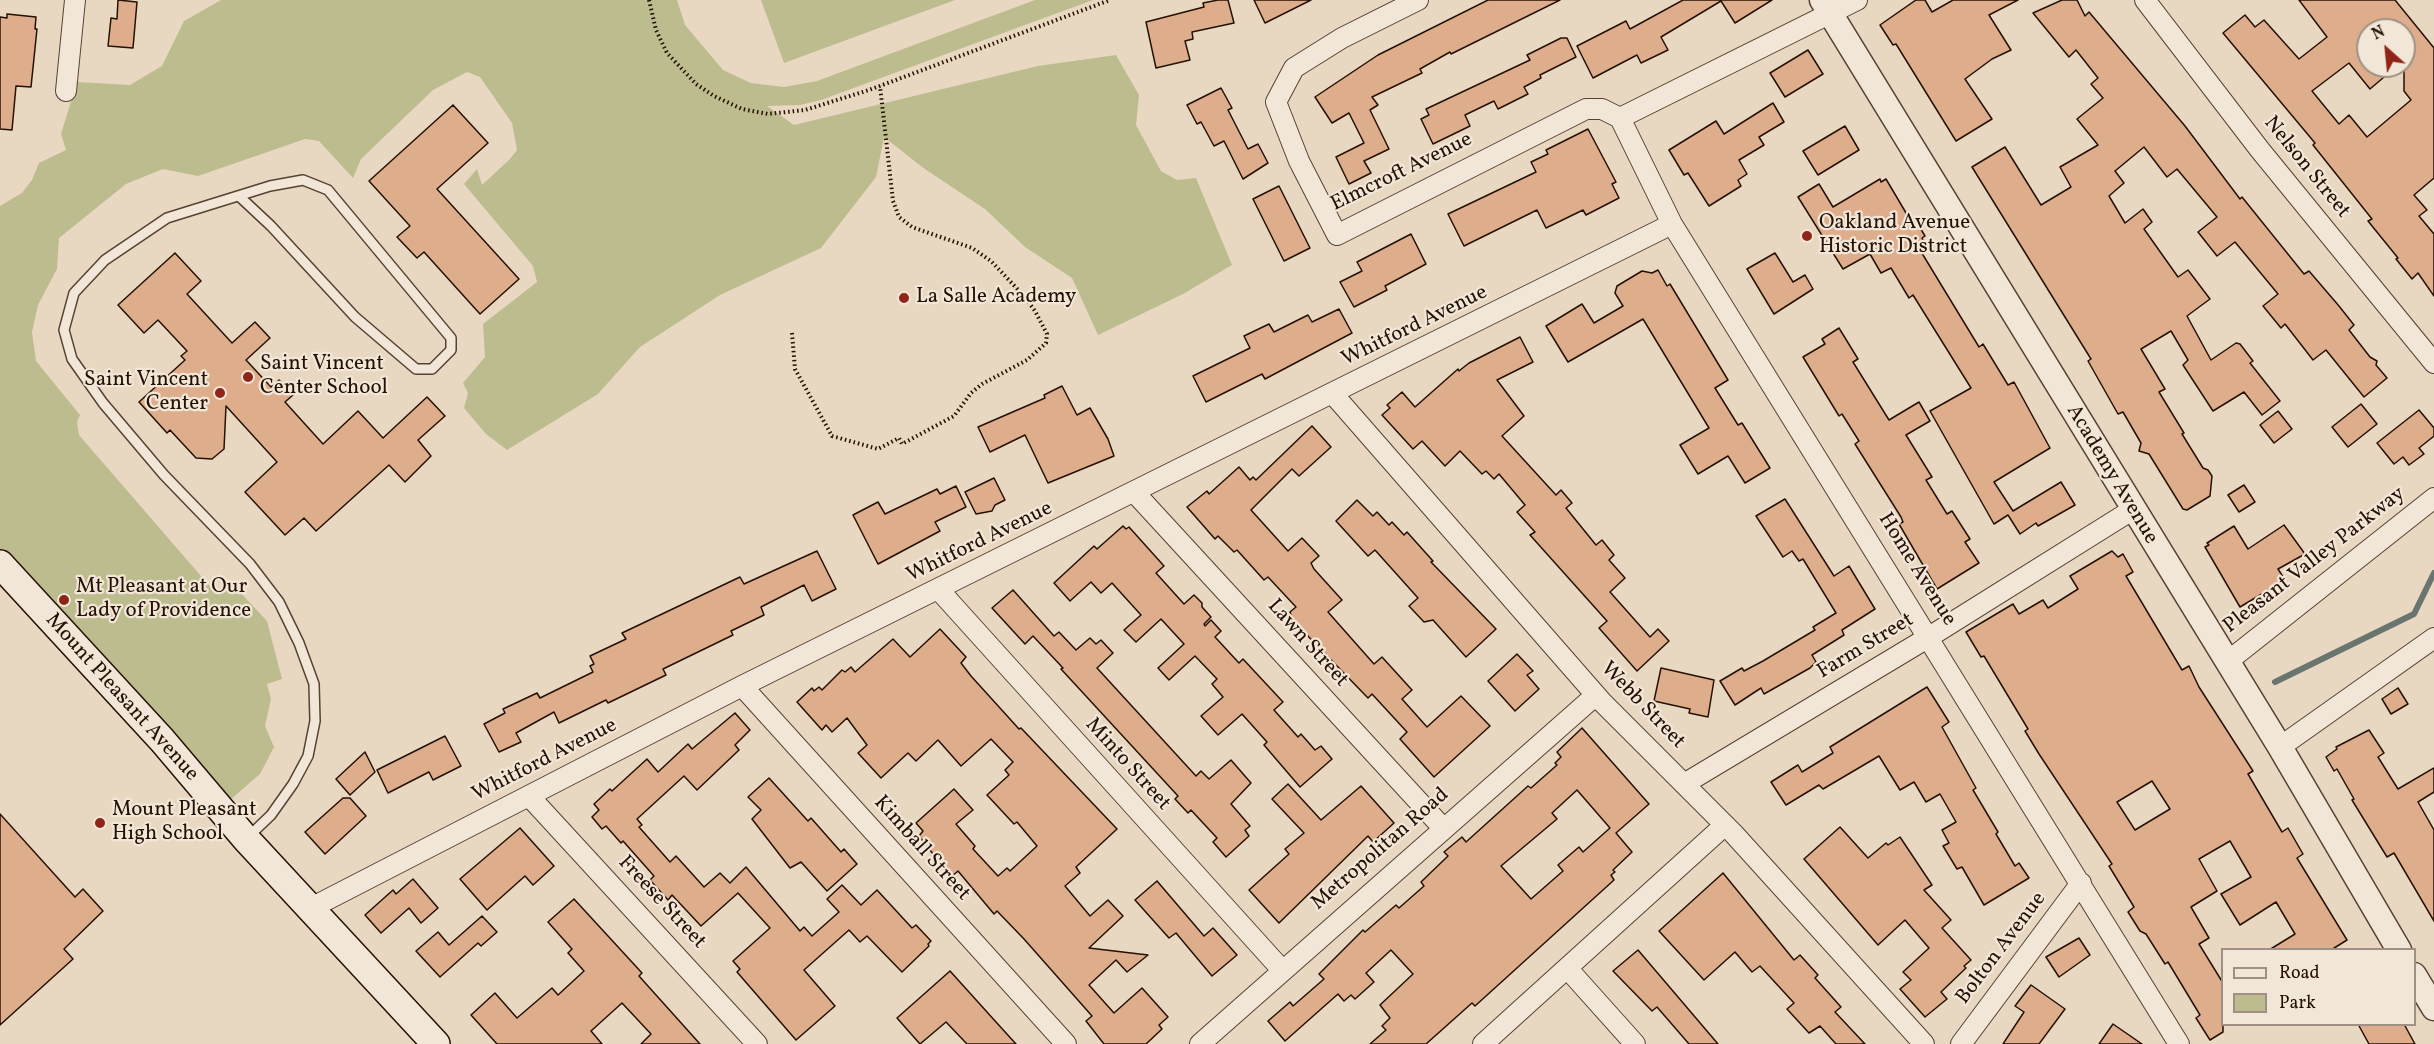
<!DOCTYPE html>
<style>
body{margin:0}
#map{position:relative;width:2434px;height:1044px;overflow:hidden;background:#e9d8c1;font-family:Vollkorn,serif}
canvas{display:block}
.legend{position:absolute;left:2221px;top:948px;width:195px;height:78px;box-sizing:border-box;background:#f1e6d7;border:2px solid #9f9083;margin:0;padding:8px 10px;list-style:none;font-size:18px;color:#251004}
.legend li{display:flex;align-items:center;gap:12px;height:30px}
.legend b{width:30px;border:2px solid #9f9083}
.north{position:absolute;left:2356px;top:18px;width:60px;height:60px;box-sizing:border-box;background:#f1e6d7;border:2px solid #9f9083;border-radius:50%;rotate:333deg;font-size:16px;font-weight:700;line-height:24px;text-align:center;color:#251004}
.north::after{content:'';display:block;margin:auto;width:21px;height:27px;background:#8f2418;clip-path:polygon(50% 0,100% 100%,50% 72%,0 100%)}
</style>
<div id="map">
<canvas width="2434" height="1044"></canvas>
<ul class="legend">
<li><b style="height:8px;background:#f1e6d7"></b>Road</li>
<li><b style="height:16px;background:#bdbc8e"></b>Park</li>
</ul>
<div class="north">N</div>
</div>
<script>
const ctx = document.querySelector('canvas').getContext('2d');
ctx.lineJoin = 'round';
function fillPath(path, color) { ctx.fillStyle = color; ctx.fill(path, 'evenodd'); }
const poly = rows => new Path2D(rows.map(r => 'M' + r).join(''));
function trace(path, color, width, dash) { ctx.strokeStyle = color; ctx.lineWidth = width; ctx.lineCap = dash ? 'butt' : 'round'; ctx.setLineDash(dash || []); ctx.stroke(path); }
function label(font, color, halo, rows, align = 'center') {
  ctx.font = font + ' Vollkorn,serif'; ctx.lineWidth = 4.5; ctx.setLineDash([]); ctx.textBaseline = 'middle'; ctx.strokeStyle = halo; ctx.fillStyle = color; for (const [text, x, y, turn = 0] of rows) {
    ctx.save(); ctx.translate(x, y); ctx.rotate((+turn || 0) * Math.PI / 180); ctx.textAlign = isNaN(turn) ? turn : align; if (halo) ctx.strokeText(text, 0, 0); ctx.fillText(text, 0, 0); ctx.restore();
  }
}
fillPath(poly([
 [221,0,677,0,685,25,723,70,751,83,784,87,817,81,1035,0,1093,0,821,100,800,105,767,106,794,125,1038,66,1116,55,1139,95,1136,125,1161,171,1177,180,1196,178,1232,265,1183,294,1098,335,1072,278,1025,247,985,209,922,167,884,137,876,177,821,248,720,295,640,347,598,394,507,450,486,434,464,408,468,393,463,383,485,357,483,324,537,282,533,266,464,184,477,169,482,185,509,160,517,150,512,123,480,77,467,72,433,90,361,159,353,178,319,141,305,139,198,176,163,169,126,184,59,238,57,269,38,305,32,332,36,361,80,415,77,422,79,435,207,583,217,593,237,589,267,621,282,679,267,684,271,699,265,726,274,747,260,774,223,806,0,561,0,206,22,193,32,180,39,163,66,150,61,134,77,82,130,85,162,66,184,21],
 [761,0,955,0,784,63]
]), '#bdbc8e');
trace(poly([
 [2275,682,2414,614,2434,573]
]), '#6a756f', 6);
const building = poly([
 [118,0,137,2,133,48,108,46,111,18,117,19,118,0],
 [1218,0,1228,0,1234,23,1192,32,1193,39,1185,41,1190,60,1156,68,1146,22,1204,7,1203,3,1218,0],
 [1254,0,1311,0,1265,23,1254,0],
 [1488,0,1560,0,1451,54,1450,52,1420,69,1422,73,1372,97,1378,105,1370,110,1389,149,1364,161,1371,173,1349,184,1336,157,1364,143,1349,113,1332,123,1315,97,1378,55,1488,0],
 [1683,0,1772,0,1735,23,1721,1,1661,37,1668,50,1641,63,1637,55,1593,78,1577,46,1626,21,1630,29,1683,0],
 [1916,0,1925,0,1932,12,1953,0,2018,0,1989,15,2011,50,1992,59,1965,79,1992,119,1956,141,1896,44,1893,45,1880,25,1916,0],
 [2062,0,2077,0,2085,16,2089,12,2185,126,2240,199,2242,197,2304,274,2309,271,2339,306,2354,325,2349,330,2370,357,2377,361,2376,365,2387,378,2364,397,2326,350,2313,360,2285,324,2281,328,2263,306,2278,294,2235,242,2217,256,2198,232,2217,217,2177,169,2167,177,2144,147,2115,171,2124,183,2109,196,2125,223,2143,209,2152,222,2144,229,2178,277,2188,270,2210,299,2187,316,2211,360,2236,343,2240,344,2253,361,2250,363,2280,401,2262,415,2244,392,2213,411,2183,365,2188,360,2171,331,2141,349,2165,389,2159,392,2184,433,2182,434,2203,468,2208,470,2212,476,2210,496,2187,510,2183,509,2149,454,2139,451,2141,443,2123,412,2118,414,2088,361,2091,359,1972,167,2005,147,2041,205,2071,187,2060,167,2098,145,2077,119,2103,98,2091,84,2098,78,2076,50,2069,57,2033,13,2062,0],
 [2299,0,2395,0,2434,48,2434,178,2414,195,2427,210,2419,216,2434,234,2434,296,2418,273,2412,279,2396,259,2398,258,2368,221,2372,219,2313,145,2315,143,2223,33,2245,15,2255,27,2264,20,2299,59,2327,37,2299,0],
 [2368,30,2404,30,2404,91,2411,100,2367,137,2349,115,2339,124,2312,91,2349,63,2370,89,2397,66,2368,66,2368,30],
 [7,14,36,17,35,29,37,29,31,87,16,86,12,130,0,129,0,17,7,18,7,14],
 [1561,38,1567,38,1576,57,1540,75,1541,78,1524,87,1528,94,1498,109,1494,101,1465,115,1470,126,1433,144,1421,119,1429,115,1426,109,1530,60,1527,55,1561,38],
 [1808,50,1823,74,1785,97,1770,73,1808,50],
 [1221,88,1232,108,1228,110,1248,149,1258,144,1268,163,1243,179,1224,141,1214,146,1201,122,1197,124,1187,105,1221,88],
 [1773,103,1784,122,1759,137,1764,145,1739,160,1747,174,1738,180,1741,186,1709,206,1688,173,1684,175,1669,150,1716,121,1724,134,1773,103],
 [453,105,488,143,437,189,519,279,480,314,424,252,417,258,397,237,410,226,369,181,453,105],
 [1845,126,1859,150,1818,175,1803,151,1845,126],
 [1588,129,1616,182,1612,184,1619,198,1586,215,1583,210,1546,228,1537,210,1464,246,1448,214,1536,172,1531,162,1548,154,1546,150,1588,129],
 [1880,179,1881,182,1886,179,1912,223,1916,221,1925,236,1922,238,1926,246,1920,250,1979,347,1983,344,2008,385,2014,382,2050,448,1994,482,2013,511,2061,482,2075,505,2038,526,2036,523,2020,534,2008,515,1994,524,1930,411,1971,388,1913,295,1909,298,1891,268,1881,273,1870,254,1843,269,1798,197,1819,184,1833,207,1880,179],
 [1279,186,1310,248,1284,261,1253,199,1279,186],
 [1411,234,1426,264,1385,286,1387,290,1354,307,1340,282,1362,271,1357,262,1411,234],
 [175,253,201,281,187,294,232,343,255,322,270,338,246,360,271,387,279,380,293,395,285,402,323,444,358,411,383,438,427,397,445,416,418,440,431,456,405,482,389,465,316,531,304,518,285,535,245,492,277,462,226,406,224,449,212,459,196,458,170,430,167,433,139,402,185,360,181,356,187,351,158,320,144,333,118,305,175,253],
 [1775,253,1793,282,1805,275,1813,289,1774,314,1747,269,1775,253],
 [1658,270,1667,286,1670,284,1728,380,1715,388,1738,425,1742,423,1770,468,1745,483,1728,456,1698,474,1680,445,1709,428,1643,319,1568,362,1546,326,1582,304,1594,323,1623,306,1615,293,1617,286,1642,271,1652,273,1658,270],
 [1339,309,1352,333,1265,379,1262,374,1206,402,1193,376,1250,348,1244,336,1269,324,1274,332,1308,315,1312,322,1339,309],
 [1839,328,1858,359,1853,362,1889,420,1919,402,1930,421,1906,435,1932,477,1926,480,1947,514,1952,511,1970,539,1965,542,1979,563,1937,589,1899,524,1903,522,1901,517,1855,444,1859,441,1842,414,1839,416,1803,357,1825,344,1822,339,1839,328],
 [1520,337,1533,362,1497,380,1524,416,1502,436,1556,495,1561,490,1572,503,1566,508,1596,545,1602,540,1614,555,1609,560,1625,578,1610,592,1650,637,1658,629,1669,641,1637,671,1599,628,1607,621,1530,535,1535,532,1517,512,1525,505,1499,474,1494,479,1486,471,1482,474,1460,451,1445,466,1422,441,1413,449,1382,415,1390,408,1387,405,1402,392,1415,407,1458,369,1459,371,1469,363,1520,337],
 [1062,386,1077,415,1090,408,1108,439,1114,456,1048,483,1025,435,990,452,978,427,1045,398,1044,395,1062,386],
 [2361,404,2377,424,2348,447,2332,427,2361,404],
 [2419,410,2434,428,2434,436,2419,448,2424,454,2409,465,2403,457,2394,464,2377,443,2419,410],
 [2278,411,2292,429,2274,443,2260,425,2278,411],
 [1312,426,1331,447,1299,476,1292,469,1251,510,1288,551,1302,538,1319,556,1311,563,1314,569,1342,600,1328,612,1374,664,1382,657,1412,690,1402,699,1427,727,1461,696,1490,726,1434,777,1400,739,1407,732,1372,694,1368,698,1305,633,1292,618,1290,612,1296,607,1268,577,1264,580,1237,550,1234,552,1218,536,1215,539,1187,507,1207,491,1209,494,1239,467,1250,480,1253,477,1256,480,1312,426],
 [994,478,1005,500,995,505,992,511,976,514,965,492,994,478],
 [2244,485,2255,502,2239,512,2228,495,2244,485],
 [956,486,966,507,935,522,940,531,878,564,853,515,878,502,885,514,937,489,940,494,956,486],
 [1785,499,1834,576,1849,566,1875,609,1842,630,1844,635,1812,655,1816,662,1810,668,1764,694,1761,688,1735,705,1720,681,1742,668,1744,671,1763,661,1815,630,1813,627,1836,613,1803,559,1799,561,1792,551,1783,557,1756,516,1785,499],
 [1357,500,1373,516,1377,512,1389,525,1392,522,1404,535,1407,532,1433,561,1431,562,1496,629,1466,657,1433,620,1424,622,1409,606,1418,598,1375,550,1368,556,1336,521,1357,500],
 [2284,525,2305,554,2278,569,2285,580,2240,607,2205,547,2209,545,2207,543,2234,526,2248,549,2284,525],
 [1123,526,1126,529,1129,527,1164,566,1156,573,1184,604,1194,595,1202,603,1202,607,1211,617,1204,624,1205,626,1211,620,1221,631,1215,637,1239,663,1243,659,1283,702,1274,710,1298,737,1301,734,1315,750,1321,746,1332,759,1300,787,1264,745,1267,742,1242,714,1218,735,1201,716,1223,697,1212,684,1217,679,1195,656,1169,680,1158,668,1184,644,1161,619,1136,642,1124,630,1141,615,1112,583,1101,593,1091,582,1070,601,1054,583,1094,546,1097,549,1123,526],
 [817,551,836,589,812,601,804,585,761,607,764,615,731,631,733,635,663,669,666,675,608,703,606,700,559,723,554,712,516,733,521,742,499,752,484,724,505,713,503,709,537,693,540,698,593,672,590,666,594,664,590,656,626,639,622,633,740,577,744,584,817,551],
 [2112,551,2118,557,2123,554,2133,572,2126,576,2182,670,2189,666,2199,687,2253,771,2248,774,2282,832,2288,828,2303,854,2297,858,2347,940,2331,950,2269,950,2295,934,2276,902,2240,925,2221,894,2251,877,2230,841,2199,859,2217,891,2191,907,2209,938,2199,944,2223,983,2223,1032,2210,1040,2196,1018,2200,1015,2168,962,2165,964,2146,934,2140,931,2128,912,2134,907,2109,866,2112,864,2039,754,2025,731,2028,729,1984,656,1981,657,1966,632,2013,604,2019,614,2043,600,2048,608,2078,589,2070,576,2112,551],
 [2152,781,2170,809,2135,830,2117,802,2152,781],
 [1013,590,1054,636,1059,632,1076,650,1090,638,1096,644,1101,640,1113,653,1097,668,1196,776,1201,771,1209,779,1231,760,1251,783,1231,804,1250,826,1245,830,1249,836,1226,857,1213,842,1217,838,1191,810,1188,813,1175,799,1178,796,1061,669,1063,668,1033,636,1025,644,992,608,1013,590],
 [940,629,966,657,961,663,971,676,1019,729,1021,728,1117,829,1076,867,1080,873,1065,886,1090,916,1108,900,1123,916,1089,948,1148,955,1127,972,1116,960,1089,985,1114,1013,1142,988,1168,1017,1159,1025,1162,1029,1146,1044,1104,1044,1086,1021,1092,1016,1024,939,997,911,994,914,958,871,951,877,919,836,923,831,916,823,954,789,973,810,956,824,975,846,973,849,998,876,1007,868,1010,871,1037,846,1017,822,1014,824,987,795,1009,775,1005,770,1013,762,991,739,961,766,938,740,916,761,908,753,881,778,858,753,867,745,847,718,832,732,826,725,822,730,797,702,812,688,814,691,819,687,822,690,842,670,845,672,851,667,855,672,893,639,910,657,940,629],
 [1517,654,1533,671,1527,675,1539,689,1515,711,1488,681,1517,654],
 [1661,668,1714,680,1708,717,1689,713,1690,709,1654,701,1661,668],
 [1927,687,1949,722,1942,727,1976,788,1973,790,1998,832,1996,834,2015,866,2019,863,2029,878,1984,905,1962,867,1957,869,1943,846,1949,843,1942,830,1956,822,1940,794,1926,802,1914,782,1900,790,1879,756,1823,789,1819,785,1786,805,1771,782,1798,765,1802,772,1833,753,1830,747,1927,687],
 [2398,688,2408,704,2391,714,2382,699,2398,688],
 [735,713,750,730,735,745,739,750,697,790,684,776,637,819,642,825,639,827,670,862,676,856,704,887,720,873,730,883,746,867,800,931,804,927,812,936,839,912,827,899,842,885,861,905,877,890,912,928,916,925,931,941,928,944,929,946,902,972,867,936,860,942,849,930,804,970,835,1006,796,1040,737,972,740,969,733,961,770,928,738,893,701,926,672,895,668,900,650,880,654,876,623,841,621,843,606,826,602,829,592,817,599,810,594,804,610,789,612,791,647,759,658,772,688,744,692,749,735,713],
 [1582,728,1649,804,1616,833,1632,852,1613,870,1615,872,1611,875,1614,880,1475,1006,1472,1003,1426,1044,1370,1044,1386,1030,1382,1026,1390,1018,1380,1005,1413,974,1391,950,1366,973,1374,982,1355,999,1351,995,1344,1001,1338,994,1285,1041,1268,1021,1290,1002,1293,1006,1324,979,1319,974,1363,930,1365,932,1396,905,1399,908,1424,886,1421,882,1448,856,1444,852,1462,837,1466,842,1528,786,1531,788,1557,765,1555,763,1561,757,1557,752,1582,728],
 [1577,790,1610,828,1583,852,1579,847,1558,865,1563,871,1531,899,1501,866,1557,819,1552,813,1577,790],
 [2369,730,2384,753,2378,757,2398,789,2434,768,2434,792,2418,802,2434,830,2434,921,2394,853,2387,857,2352,800,2354,799,2337,769,2334,771,2326,757,2337,749,2336,747,2369,730],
 [445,736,461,766,433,780,429,772,388,793,377,770,445,736],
 [365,752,375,772,350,795,336,779,365,752],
 [769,778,808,821,811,818,841,852,844,849,857,864,827,891,801,862,790,868,752,819,761,810,748,797,769,778],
 [1288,784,1321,820,1361,786,1394,823,1373,842,1368,836,1279,923,1249,890,1289,854,1285,849,1304,833,1272,799,1288,784],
 [343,798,350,798,366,816,325,854,305,832,343,798],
 [0,814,75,897,83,889,103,911,64,949,73,959,0,1025,0,814],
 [1840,827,1868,858,1886,843,1888,845,1900,837,1932,885,1924,890,1951,920,1942,928,1971,960,1964,966,1966,968,1941,992,1947,999,1925,1017,1900,989,1911,980,1903,972,1929,948,1905,920,1878,945,1804,859,1840,827],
 [520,828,554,866,533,885,525,876,487,910,460,879,520,828],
 [1723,873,1794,960,1800,955,1818,975,1815,978,1841,1007,1835,1012,1865,1044,1836,1044,1820,1026,1809,1033,1787,1009,1794,1003,1760,966,1752,972,1735,952,1704,980,1659,931,1723,873],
 [413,879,438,908,421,923,409,908,381,933,365,915,393,890,396,894,413,879],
 [1157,881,1204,936,1213,928,1237,955,1212,976,1176,933,1169,938,1135,900,1157,881],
 [574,899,642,973,639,976,700,1044,641,1044,651,1034,622,1003,591,1031,602,1044,497,1044,471,1015,495,993,517,1018,552,988,558,995,584,971,568,953,572,949,548,922,574,899],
 [482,916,497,932,481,946,478,943,440,977,416,951,438,932,449,945,482,916],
 [2079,938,2090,955,2059,977,2046,957,2079,938],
 [1638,950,1718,1044,1689,1044,1657,1007,1652,1011,1613,971,1638,950],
 [950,971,996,1022,1016,1044,967,1044,946,1022,920,1044,897,1018,950,971],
 [2031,985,2065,1009,2039,1044,2003,1044,2024,1012,2015,1006,2031,985],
 [2113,1024,2142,1044,2099,1044,2113,1024],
 [2358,1024,2404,1024,2415,1044,2369,1044,2358,1024]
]);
fillPath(building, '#deae8c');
trace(building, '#251004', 1.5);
const service = poly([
 [240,197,271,226,355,317,416,369,432,369,451,350,451,338,328,190,303,180,270,186,167,218,105,260,74,293,64,330,72,359,103,403,164,475,250,564,279,602,299,643,314,684,315,721,308,756,293,784,271,815,247,838]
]);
const minor = poly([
 [1418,0,1342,38,1294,68,1276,102,1299,161,1337,235,1586,109,1602,109,1620,118],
 [2145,0,2260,150,2434,363],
 [66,91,75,0],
 [1620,118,1672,224,2179,1044],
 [1620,118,1857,0],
 [1333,394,1602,702,1733,833,1924,1044],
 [1135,493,1443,828],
 [939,590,1282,970],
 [2227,662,2434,498],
 [742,686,1066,1044],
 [2280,747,2434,638],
 [1684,784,1929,637,2132,510],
 [529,796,757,1044],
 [311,908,742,686,1672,224],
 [1567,968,1635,1044],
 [1200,1044,1596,695],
 [1483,1044,1725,825],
 [1961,1044,2081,883]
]);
const tertiary = poly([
 [1822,0,2280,747,2399,950],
 [2414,975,2434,1008]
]);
const secondary = poly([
 [0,564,162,740,246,839,436,1044]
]);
trace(service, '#564233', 12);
trace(minor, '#564233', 22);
trace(tertiary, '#564233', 27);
trace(secondary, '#251004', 30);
trace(poly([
 [649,0,656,30,667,53,696,84,714,96,742,109,768,114,805,110,869,90,1110,0],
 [792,333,795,369,832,436,878,449,899,438,902,444,954,416,971,393,982,384,1027,360,1046,343,1047,334,1035,311,1024,296,991,261,972,248,912,227,899,217,893,201,880,86]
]), '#251004', 4, [1.5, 3]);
trace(service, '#f1e6d7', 9);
trace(minor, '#f1e6d7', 20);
trace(tertiary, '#f1e6d7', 24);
trace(secondary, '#f1e6d7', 27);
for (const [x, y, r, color] of [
 [1807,236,6,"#8f2418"],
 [904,298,6,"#8f2418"],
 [248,377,6,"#8f2418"],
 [220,393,6,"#8f2418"],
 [64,600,6,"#8f2418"],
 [100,823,6,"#8f2418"]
]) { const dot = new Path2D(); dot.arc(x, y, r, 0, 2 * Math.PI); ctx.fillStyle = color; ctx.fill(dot); trace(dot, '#f1e6d7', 2); }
label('21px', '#251004', '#f1e6d7', [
 ["Nelson Street",2306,168,51],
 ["Elmcroft Avenue",1402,173,-26],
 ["Whitford Avenue",1415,327,-26],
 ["Academy Avenue",2111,475,59],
 ["Whitford Avenue",980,543,-26],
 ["Pleasant Valley Parkway",2315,561,-38],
 ["Home Avenue",1916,570,58],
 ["Lawn Street",1307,644,48],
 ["Farm Street",1866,647,-31],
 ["Mount Pleasant Avenue",121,698,48],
 ["Webb Street",1642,706,46],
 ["Whitford Avenue",545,761,-27],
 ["Minto Street",1127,765,48],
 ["Kimball Street",921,849,48],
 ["Metropolitan Road",1381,850,-41],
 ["Freese Street",661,903,47],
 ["Bolton Avenue",2002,949,-53]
]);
label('21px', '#251004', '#f1e6d7', [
 ["Oakland Avenue",1819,224],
 ["Historic District",1819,248],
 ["La Salle Academy",916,298],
 ["Saint Vincent",260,365],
 ["Center School",260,389],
 ["Saint Vincent",208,381,"right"],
 ["Center",208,405,"right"],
 ["Mt Pleasant at Our",76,588],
 ["Lady of Providence",76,612],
 ["Mount Pleasant",112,811],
 ["High School",112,835]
], 'left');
</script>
